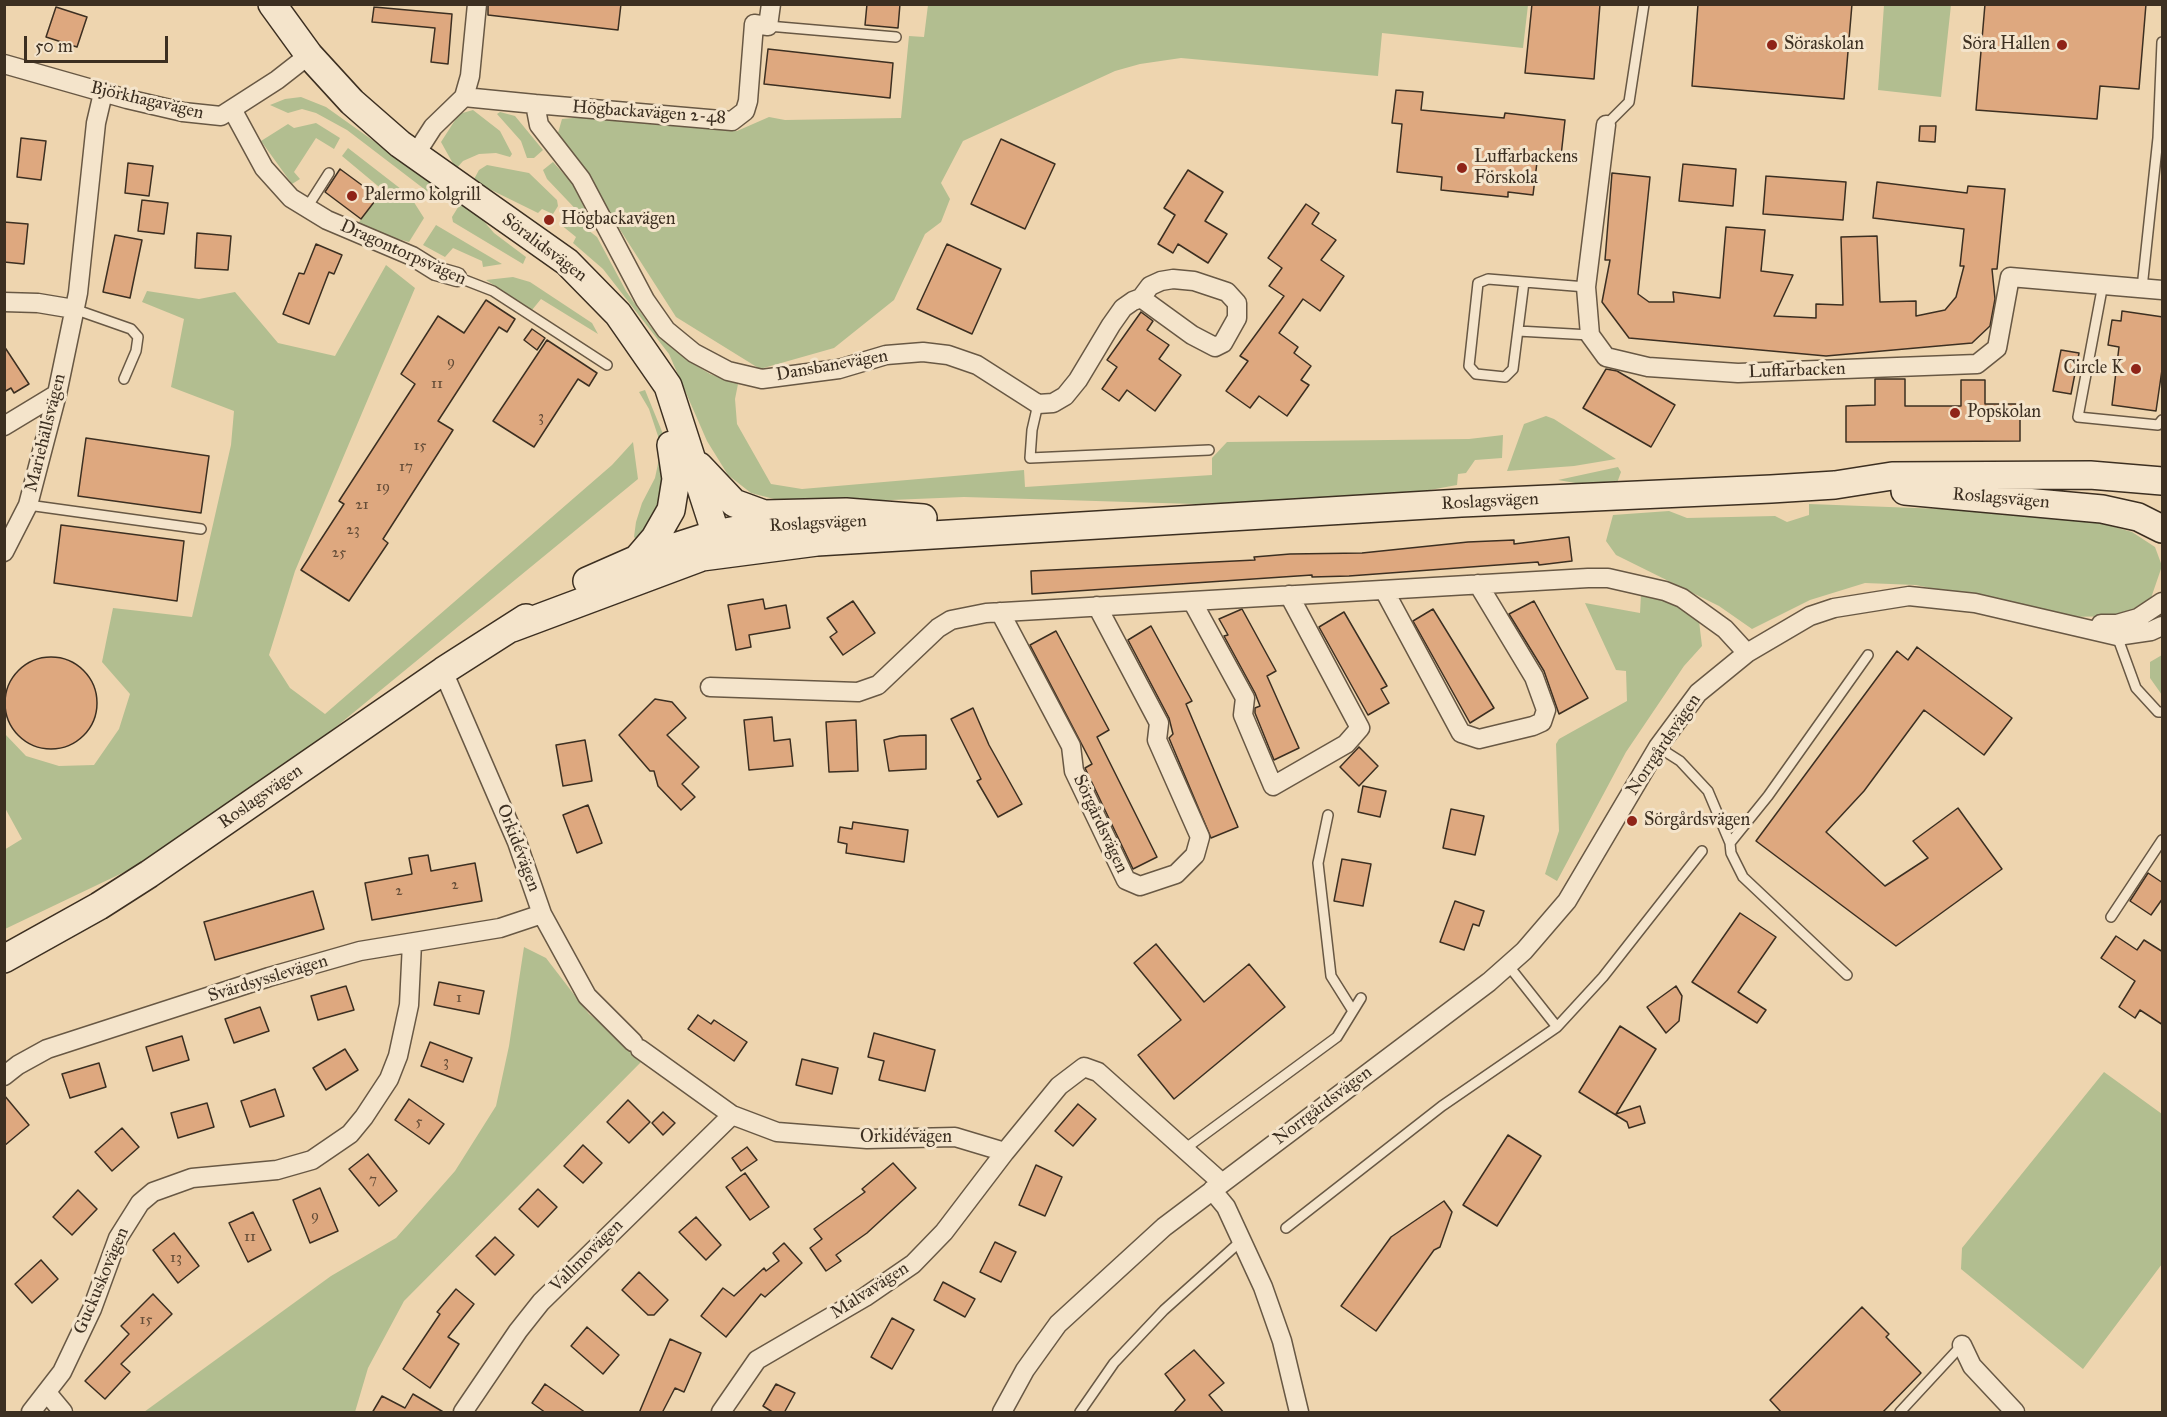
<!DOCTYPE html>
<meta charset="utf-8">
<style>
body{margin:0}
#map{position:relative;width:2167px;height:1417px;overflow:hidden;background:#eed5af;font-family:"IM FELL Great Primer",serif}
canvas{display:block}
.frame{position:absolute;inset:0;border:6px solid #3c2f21;pointer-events:none}
.scale{position:absolute;left:24px;top:36px;width:144px;height:27px;box-sizing:border-box;border:3px solid #3c2f21;border-top:0;padding-left:8px;font-size:18px;line-height:21px;white-space:nowrap;color:#3c2f21;-webkit-text-stroke:4px #f4e4cb;paint-order:stroke}
</style>
<div id="map">
<canvas width="2167" height="1417"></canvas>
<div class="frame"></div>
<div class="scale">50 m</div>
</div>
<script>
const ctx = document.querySelector('canvas').getContext('2d');
ctx.lineJoin = 'round';
function fillPath(path, color) { ctx.fillStyle = color; ctx.fill(path, 'evenodd'); }
const poly = rows => new Path2D(rows.map(r => 'M' + r).join(''));
function trace(path, color, width, dash) { ctx.strokeStyle = color; ctx.lineWidth = width; ctx.lineCap = dash ? 'butt' : 'round'; ctx.setLineDash(dash || []); ctx.stroke(path); }
function label(font, color, halo, rows, align = 'center') {
  ctx.font = font + ' "IM FELL Great Primer",serif'; ctx.lineWidth = 6; ctx.setLineDash([]); ctx.textBaseline = 'middle'; ctx.strokeStyle = halo; ctx.fillStyle = color; for (const [text, x, y, turn = 0] of rows) {
    ctx.save(); ctx.translate(x, y); ctx.rotate((+turn || 0) * Math.PI / 180); ctx.textAlign = isNaN(turn) ? turn : align; if (halo) ctx.strokeText(text, 0, 0); ctx.fillText(text, 0, 0); ctx.restore();
  }
}
fillPath(poly([
 [928,5,1528,5,1523,48,1382,33,1378,76,1181,58,1140,64,1115,71,963,141,941,183,950,199,941,222,925,234,894,300,834,348,760,369,676,317,558,133,562,119,583,117,737,131,769,117,785,120,901,118,909,36,924,37],
 [1884,5,1951,5,1941,97,1878,90],
 [301,97,326,107,444,191,432,195,347,130,316,113,302,109,288,113,270,105,285,99],
 [473,110,500,131,512,154,510,157,496,153,479,154,463,161,456,169,441,142,459,114],
 [500,112,515,116,543,150,534,158,527,158,521,141,497,114],
 [316,123,340,138,334,149,316,138,294,172,300,179,292,184,261,141,288,124,294,128],
 [348,148,410,196,424,218,409,242,355,227,384,191,342,156],
 [553,162,572,183,591,221,586,220,547,179,543,170],
 [487,165,529,173,557,200,558,206,553,214,542,209,538,213,473,181,479,170],
 [460,204,481,218,494,233,526,257,523,264,453,222,452,217],
 [566,213,597,237,626,291,651,327,687,360,710,374,738,384,735,399,737,424,771,484,802,489,1024,470,1025,487,1212,475,1212,458,1227,442,1469,439,1503,435,1502,458,1475,460,1466,473,1458,474,1457,485,1397,496,1349,499,1195,504,964,497,793,504,751,493,728,475,707,441,669,354,603,269,573,243,576,237,560,224],
 [436,225,502,264,483,267,482,261,453,248,445,257,423,245],
 [386,265,415,288,295,571,269,655,290,688,325,714,612,465,633,442,638,479,303,754,137,866,5,929,4,850,22,839,5,808,5,734,26,756,59,766,94,765,119,729,130,694,102,662,113,608,192,617,231,445,234,411,171,387,184,319,142,302,147,291,199,299,235,292,278,343,335,356],
 [513,277,530,282,592,323,598,334,541,299,532,310,486,280],
 [645,390,663,434,670,475,669,496,639,542,634,537,636,522,642,503,655,478,659,459,658,436,649,409,639,392],
 [1546,416,1554,419,1616,459,1574,466,1507,471,1524,424],
 [1618,467,1621,472,1617,483,1587,485,1558,480],
 [1809,504,1969,510,2093,521,2132,532,2155,547,2162,566,2151,598,2121,616,2068,617,1916,585,1865,583,1810,600,1752,629,1719,606,1616,555,1606,541,1613,515,1669,511,1687,518,1775,516,1787,522,1809,515],
 [1641,594,1678,603,1699,621,1702,646,1684,666,1626,752,1557,881,1545,874,1559,831,1556,744,1559,739,1627,701,1626,671,1616,670,1585,603,1640,613],
 [2162,655,2162,695,2150,678,2150,662],
 [524,947,546,958,589,1014,646,1057,404,1301,368,1368,355,1412,144,1412,331,1276,396,1238,455,1171,496,1106,509,1046],
 [2104,1072,2162,1114,2162,1264,2083,1369,1961,1269,1962,1248]
]), '#b2be90');
const building = poly([
 [488,4,621,4,618,30,488,15,488,4],
 [867,4,900,4,898,28,865,25,867,4],
 [1532,4,1600,4,1594,79,1525,73,1532,4],
 [1698,4,1852,4,1844,99,1692,86,1698,4],
 [1985,4,2146,4,2139,89,2100,86,2097,119,1976,110,1985,4],
 [56,7,87,17,77,47,46,37,56,7],
 [374,7,452,14,448,64,431,62,435,28,372,22,374,7],
 [768,49,893,63,890,98,764,84,768,49],
 [1396,90,1423,92,1421,110,1504,118,1505,113,1565,120,1561,156,1538,154,1533,195,1508,192,1508,197,1441,190,1442,177,1397,172,1402,124,1392,123,1396,90],
 [1920,126,1936,126,1935,142,1919,141,1920,126],
 [21,138,46,141,41,180,17,177,21,138],
 [1001,139,1055,164,1025,229,971,204,1001,139],
 [128,163,153,166,149,196,125,193,128,163],
 [1683,164,1736,169,1733,206,1679,201,1683,164],
 [340,169,378,197,361,219,325,192,340,169],
 [1188,170,1223,192,1205,221,1227,234,1208,263,1178,244,1173,253,1158,244,1175,215,1164,208,1188,170],
 [1612,173,1650,177,1638,294,1649,302,1674,302,1673,292,1720,298,1726,227,1765,230,1761,271,1793,275,1774,316,1816,318,1816,304,1843,305,1841,237,1877,236,1880,302,1916,301,1916,316,1945,310,1956,297,1964,266,1960,266,1964,229,1873,218,1877,182,1967,193,1968,186,2005,189,1997,269,1992,269,1995,299,1990,326,1972,343,1826,356,1629,338,1602,302,1610,260,1605,260,1612,173],
 [1766,176,1846,182,1843,220,1763,214,1766,176],
 [142,200,168,203,164,234,138,231,142,200],
 [1306,204,1319,213,1312,224,1336,240,1321,260,1344,276,1320,311,1303,299,1279,333,1298,347,1294,353,1311,366,1301,380,1309,385,1287,416,1259,396,1250,408,1226,391,1248,361,1240,356,1284,296,1269,286,1282,268,1268,258,1306,204],
 [4,222,28,224,24,264,4,262,4,222],
 [197,233,231,236,228,270,195,268,197,233],
 [115,235,142,240,130,298,103,292,115,235],
 [316,244,342,255,334,274,329,272,309,324,283,314,299,273,304,274,316,244],
 [947,244,1001,269,972,334,917,309,947,244],
 [486,300,515,319,507,332,499,327,438,421,453,430,383,539,388,543,349,601,301,570,344,504,339,501,415,384,401,374,438,316,464,333,486,300],
 [2122,311,2163,317,2163,363,2156,411,2112,405,2119,347,2108,345,2112,320,2121,321,2122,311],
 [1141,312,1153,321,1147,330,1169,345,1159,359,1181,375,1155,411,1127,390,1119,401,1102,389,1117,367,1107,360,1141,312],
 [532,329,545,338,537,350,524,340,532,329],
 [547,340,597,373,589,386,578,379,534,447,493,421,547,340],
 [4,346,29,384,14,393,11,388,4,392,4,346],
 [2061,350,2079,353,2071,394,2053,391,2061,350],
 [1606,369,1617,371,1675,405,1651,447,1583,408,1606,369],
 [1875,379,1905,379,1905,406,1961,406,1961,380,1985,380,1985,404,2020,404,2020,441,1846,442,1846,406,1875,405,1875,379],
 [86,438,209,456,201,513,78,496,86,438],
 [61,525,184,541,177,601,54,583,61,525],
 [1569,537,1572,561,1539,565,1538,562,1349,576,1312,577,1312,575,1032,594,1031,571,1255,560,1254,557,1290,554,1362,553,1468,542,1514,540,1514,544,1569,537],
 [763,599,765,609,786,605,790,628,749,635,751,647,736,650,728,605,763,599],
 [853,601,875,633,843,655,830,637,837,632,827,618,853,601],
 [1534,601,1588,698,1559,714,1544,671,1509,614,1534,601],
 [1242,609,1276,671,1267,676,1299,748,1274,760,1255,713,1255,708,1260,706,1255,693,1224,636,1228,635,1219,619,1242,609],
 [1433,609,1494,708,1470,723,1413,621,1433,609],
 [1344,612,1387,686,1381,689,1389,703,1368,715,1319,627,1344,612],
 [1151,626,1192,701,1186,704,1238,827,1211,838,1169,738,1173,734,1169,718,1128,640,1151,626],
 [1056,631,1109,730,1097,737,1157,857,1133,869,1085,768,1092,764,1030,645,1056,631],
 [1917,647,2012,718,1984,755,1924,710,1864,791,1826,832,1885,886,1928,858,1913,841,1958,808,2002,869,1896,946,1756,841,1897,651,1908,660,1917,647],
 '5 703a46 46 0 1 1 92 0a46 46 0 1 1-92 0Z',
 [655,699,672,702,686,718,667,735,699,767,682,784,695,797,681,810,658,786,654,771,650,771,619,735,655,699],
 [973,708,989,745,1022,804,998,817,977,781,981,779,951,719,973,708],
 [772,717,774,741,790,739,793,766,749,770,744,720,772,717],
 [856,720,858,771,829,772,826,722,856,720],
 [926,735,926,769,889,771,884,740,900,736,926,735],
 [585,740,592,781,563,786,556,745,585,740],
 [1359,747,1378,766,1359,786,1340,767,1359,747],
 [1363,786,1386,791,1380,817,1358,812,1363,786],
 [588,805,602,843,577,853,563,815,588,805],
 [1451,809,1484,816,1475,855,1443,848,1451,809],
 [853,822,908,830,904,862,846,853,847,844,838,842,840,827,852,829,853,822],
 [428,855,431,871,475,863,482,901,372,920,365,883,412,874,409,858,428,855],
 [1342,859,1371,864,1363,906,1334,901,1342,859],
 [2148,873,2163,883,2163,898,2151,915,2130,901,2148,873],
 [313,891,324,929,215,960,204,922,313,891],
 [1455,901,1484,911,1479,926,1473,924,1464,950,1440,942,1455,901],
 [1740,913,1776,937,1738,992,1766,1010,1757,1023,1692,982,1740,913],
 [2116,936,2137,950,2144,940,2163,952,2163,1025,2140,1010,2135,1018,2119,1007,2135,981,2101,958,2116,936],
 [1156,944,1204,1002,1249,964,1285,1007,1174,1099,1138,1055,1181,1020,1134,963,1156,944],
 [439,982,484,991,479,1014,434,1005,439,982],
 [346,986,354,1010,318,1020,311,996,346,986],
 [1676,986,1682,996,1679,1021,1666,1033,1647,1007,1676,986],
 [260,1007,269,1031,234,1043,225,1019,260,1007],
 [698,1015,711,1024,714,1020,747,1042,734,1061,688,1029,698,1015],
 [1620,1026,1656,1049,1616,1114,1640,1106,1645,1123,1629,1128,1627,1122,1579,1092,1620,1026],
 [874,1033,935,1050,925,1091,879,1080,884,1061,868,1057,874,1033],
 [182,1036,189,1060,153,1071,146,1047,182,1036],
 [430,1042,472,1058,463,1082,421,1066,430,1042],
 [345,1049,358,1070,326,1090,313,1068,345,1049],
 [802,1059,838,1068,832,1094,796,1085,802,1059],
 [99,1063,106,1087,70,1098,62,1074,99,1063],
 [275,1089,284,1116,250,1127,241,1101,275,1089],
 [4,1095,29,1125,4,1146,4,1095],
 [409,1099,444,1124,429,1144,395,1120,409,1099],
 [628,1100,650,1122,629,1143,607,1122,628,1100],
 [207,1103,214,1127,178,1138,171,1113,207,1103],
 [1078,1104,1096,1119,1073,1146,1055,1131,1078,1104],
 [663,1112,675,1123,663,1135,652,1123,663,1112],
 [122,1128,139,1147,112,1171,95,1152,122,1128],
 [1508,1135,1541,1156,1497,1226,1463,1205,1508,1135],
 [583,1145,602,1163,583,1183,564,1166,583,1145],
 [747,1147,757,1160,741,1171,732,1158,747,1147],
 [368,1154,397,1191,379,1206,349,1169,368,1154],
 [893,1163,916,1188,867,1233,836,1255,841,1261,826,1271,810,1248,822,1239,814,1229,865,1192,862,1189,893,1163],
 [1036,1165,1062,1177,1045,1216,1019,1205,1036,1165],
 [745,1173,769,1207,750,1220,726,1187,745,1173],
 [320,1188,338,1231,310,1243,293,1200,320,1188],
 [538,1189,557,1207,538,1227,519,1209,538,1189],
 [78,1190,97,1209,72,1235,53,1217,78,1190],
 [1444,1201,1452,1212,1440,1247,1434,1250,1376,1331,1341,1306,1391,1237,1444,1201],
 [253,1212,271,1250,248,1262,229,1223,253,1212],
 [696,1217,721,1245,706,1260,679,1232,696,1217],
 [174,1233,199,1266,178,1283,153,1250,174,1233],
 [495,1237,514,1255,495,1275,476,1256,495,1237],
 [995,1242,1016,1252,1001,1282,980,1272,995,1242],
 [784,1243,802,1263,765,1297,761,1294,726,1337,701,1316,723,1288,734,1296,764,1268,766,1271,779,1261,773,1253,784,1243],
 [41,1260,58,1279,32,1303,15,1284,41,1260],
 [639,1272,668,1300,654,1315,648,1315,622,1290,639,1272],
 [943,1282,975,1299,965,1317,934,1300,943,1282],
 [456,1289,474,1304,448,1337,459,1344,430,1388,403,1369,440,1314,437,1312,456,1289],
 [153,1294,172,1314,121,1364,130,1372,105,1399,85,1381,129,1334,121,1326,153,1294],
 [1862,1307,1889,1334,1886,1337,1921,1373,1882,1413,1782,1413,1770,1400,1862,1307],
 [892,1318,914,1330,892,1369,871,1357,892,1318],
 [587,1327,619,1355,603,1374,571,1346,587,1327],
 [670,1339,701,1353,684,1392,675,1388,662,1413,639,1413,670,1339],
 [1194,1350,1224,1383,1209,1395,1224,1413,1173,1413,1185,1400,1165,1374,1194,1350],
 [545,1384,586,1413,546,1413,532,1403,545,1384],
 [776,1384,795,1393,784,1413,774,1413,763,1406,776,1384],
 [413,1394,445,1413,372,1413,382,1396,405,1408,413,1394]
]);
fillPath(building, '#dea87f');
trace(building, '#3c2f21', 1.5);
const lane = poly([
 [768,26,896,37],
 [1606,125,1629,102,1644,4],
 [306,209,329,173],
 [457,277,493,291,607,365],
 [1524,282,1513,369,1505,377,1476,374,1469,366,1478,283,1488,279,1586,287],
 [2103,284,2078,417,2158,425,2162,420],
 [2142,288,2158,138,2162,42],
 [74,309,131,329,138,337,136,351,124,379],
 [1518,331,1590,335],
 [1038,404,1032,430,1030,458,1209,450],
 [28,505,201,529],
 [2117,636,2136,688,2158,712,2162,712],
 [1658,747,1680,761,1708,791,1730,843,1768,796,1868,655],
 [1328,815,1318,863,1331,976,1353,1011],
 [1730,843,1731,853,1743,877,1847,975],
 [2111,917,2162,840],
 [1508,965,1557,1027],
 [1186,1148,1337,1037,1361,998],
 [1286,1228,1442,1106,1557,1027,1603,977,1702,851],
 [1080,1412,1114,1363,1164,1310,1241,1241],
 [1900,1412,1962,1345]
]);
const street = poly([
 [4,64,127,99,183,112,221,116,277,80,309,55],
 [464,97,470,76,477,4],
 [535,104,732,121,745,111,748,101,754,24,768,26,771,4],
 [232,109,264,168,291,198,327,220,412,256,436,271,457,277],
 [1606,125,1586,287,1590,335,1606,357,1648,367,1738,373,1977,364,1997,348,2010,277,2162,290],
 [415,155,433,127,464,97,535,104,539,125,581,179,645,300,666,330,694,353,728,371,762,379,839,369,886,355,923,352,948,355,977,365,1038,404,1053,403,1065,396,1078,380,1111,325,1123,308,1133,301,1141,298,1192,335,1215,347,1223,343,1237,318,1237,303,1227,292,1194,281,1173,279,1161,281,1150,286,1141,298],
 [4,302,38,303,74,309],
 [4,426,57,394],
 [4,552,28,505,57,394,78,293,96,123,103,93],
 [1384,590,1461,733,1479,739,1533,726,1542,722,1546,710,1534,677,1478,584],
 [1192,601,1245,698,1243,715,1273,786,1346,744,1360,728,1289,595],
 [1000,612,1071,746,1074,771,1126,880,1140,886,1176,874,1195,855,1200,837,1157,740,1159,723,1097,606],
 [2101,624,2117,624,2138,618,2162,602],
 [443,671,517,842,542,914,587,996,633,1042],
 [710,687,858,692,878,685,938,628,951,620,986,613,1588,578,1608,578,1665,591,1682,598,1725,629,1747,653],
 [640,1049,732,1115,777,1132,867,1139,955,1137,1005,1152,1059,1086,1084,1067,1098,1072,1221,1182],
 [4,1076,18,1065,47,1049,269,977,360,951,500,928,542,914],
 [1212,1190,1226,1207,1263,1287,1282,1341,1299,1412],
 [1962,1345,1972,1366,2015,1412],
 [48,1394,63,1412],
 [31,1412,62,1372,92,1309,118,1238,140,1203,153,1192,192,1178,277,1170,312,1160,350,1134,364,1117,389,1079,398,1056,409,1005,412,943],
 [463,1412,518,1331,541,1302,732,1115],
 [721,1412,757,1360,865,1297,913,1264,944,1232,1005,1152],
 [1002,1412,1025,1370,1058,1324,1164,1227,1489,982,1524,951,1567,901,1658,747,1698,693,1747,653,1810,616,1834,608,1909,596,1975,603,2117,636,2151,631,2162,626]
]);
const secondary = poly([
 [272,4,309,55,352,102,400,144,567,262,618,314,668,386,721,550],
 [699,466,734,503,764,514,846,512,923,518],
 [1905,491,2102,509,2138,517,2162,529],
 [637,559,655,538,671,510,676,479,671,445],
 [587,581,637,559,715,534,747,528,824,524],
 [512,628,702,557,817,542,1461,503,1771,489,1835,485,1892,476,2090,475,2162,481],
 [4,959,99,906,149,874,443,671,526,618]
]);
trace(lane, '#685844', 12);
trace(street, '#685844', 21);
trace(secondary, '#3c2f21', 30);
trace(lane, '#f4e4cb', 9);
trace(street, '#f4e4cb', 18);
trace(secondary, '#f4e4cb', 27);
for (const [x, y, r, color] of [
 [1772,45,6,"#8f2418"],
 [2062,45,6,"#8f2418"],
 [1462,168,6,"#8f2418"],
 [352,196,6,"#8f2418"],
 [549,220,6,"#8f2418"],
 [2136,369,6,"#8f2418"],
 [1955,413,6,"#8f2418"],
 [1632,821,6,"#8f2418"]
]) { const dot = new Path2D(); dot.arc(x, y, r, 0, 2 * Math.PI); ctx.fillStyle = color; ctx.fill(dot); trace(dot, '#f4e4cb', 2); }
label('15px', '#644d38', null, [
 ["9",451,362],
 ["11",437,384],
 ["3",541,417],
 ["15",420,446],
 ["17",406,467],
 ["19",383,487],
 ["21",362,505],
 ["23",353,530],
 ["25",339,553],
 ["2",455,885],
 ["2",399,891],
 ["1",459,998],
 ["3",446,1062],
 ["5",419,1122],
 ["7",373,1180],
 ["9",315,1216],
 ["11",250,1237],
 ["13",176,1258],
 ["15",146,1320]
]);
label('18px', '#3c2f21', '#f4e4cb', [
 ["Söraskolan",1784,45],
 ["Söra Hallen",2050,45,"right"],
 ["Luffarbackens",1474,158],
 ["Förskola",1474,179],
 ["Palermo kolgrill",364,196],
 ["Högbackavägen",561,220],
 ["Circle K",2124,369,"right"],
 ["Popskolan",1967,413],
 ["Sörgårdsvägen",1644,821]
], 'left');
label('18px', '#3c2f21', '#f4e4cb', [
 ["Björkhagavägen",147,101,13],
 ["Högbackavägen 2-48",649,113,4],
 ["Söralidsvägen",544,248,37],
 ["Dragontorpsvägen",403,253,24],
 ["Dansbanevägen",832,366,-10],
 ["Luffarbacken",1797,371,-2],
 ["Mariehällsvägen",46,433,-76],
 ["Roslagsvägen",2001,499,5],
 ["Roslagsvägen",1490,502,-3],
 ["Roslagsvägen",818,524,-3],
 ["Norrgårdsvägen",1664,745,-56],
 ["Roslagsvägen",261,797,-35],
 ["Sörgårdsvägen",1100,824,65],
 ["Orkidévägen",518,848,69],
 ["Svärdsysslevägen",268,979,-17],
 ["Norrgårdsvägen",1323,1106,-37],
 ["Orkidévägen",906,1138],
 ["Vallmovägen",587,1256,-45],
 ["Guckuskovägen",102,1281,-67],
 ["Malvavägen",870,1291,-33]
]);
</script>
